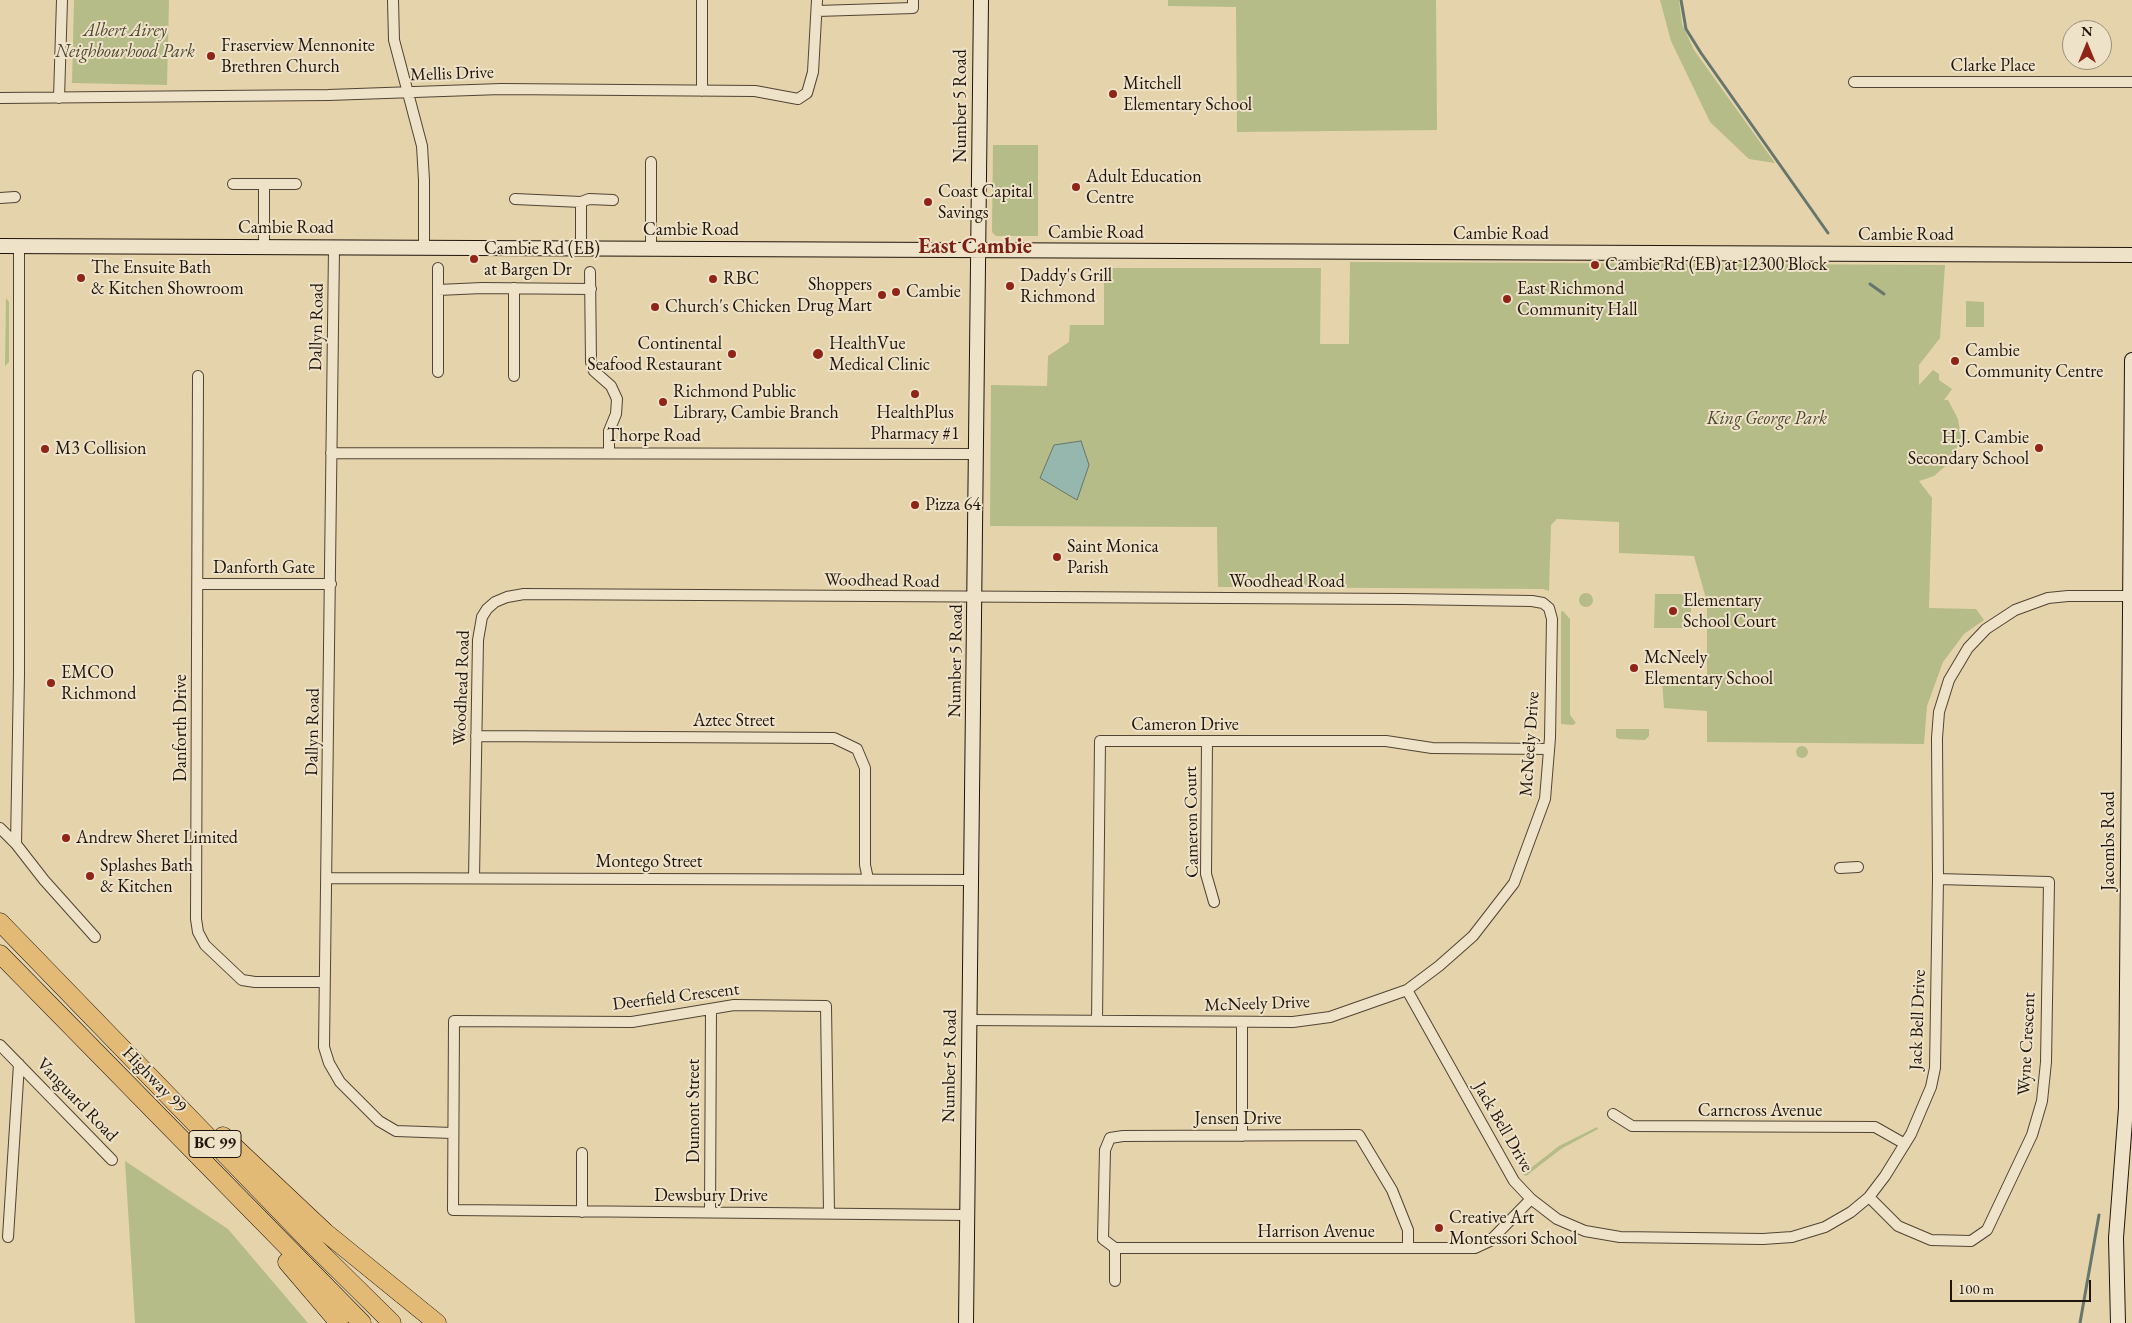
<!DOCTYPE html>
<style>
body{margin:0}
#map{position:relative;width:2132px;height:1323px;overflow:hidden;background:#e5d3ab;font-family:"EB Garamond",serif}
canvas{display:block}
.north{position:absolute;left:2062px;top:20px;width:50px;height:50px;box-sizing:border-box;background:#eee2c8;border:1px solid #9c907d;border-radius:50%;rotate:0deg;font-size:14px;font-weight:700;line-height:20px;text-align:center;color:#20150c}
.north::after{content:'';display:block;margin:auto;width:18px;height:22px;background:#8f2418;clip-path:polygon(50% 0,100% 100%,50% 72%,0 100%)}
.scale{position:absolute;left:1950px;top:1280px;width:141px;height:22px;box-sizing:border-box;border:2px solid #20150c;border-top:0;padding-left:6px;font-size:15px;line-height:18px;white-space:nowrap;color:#20150c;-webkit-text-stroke:4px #eee2c8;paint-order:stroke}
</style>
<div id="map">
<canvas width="2132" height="1323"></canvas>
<div class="north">N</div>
<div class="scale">100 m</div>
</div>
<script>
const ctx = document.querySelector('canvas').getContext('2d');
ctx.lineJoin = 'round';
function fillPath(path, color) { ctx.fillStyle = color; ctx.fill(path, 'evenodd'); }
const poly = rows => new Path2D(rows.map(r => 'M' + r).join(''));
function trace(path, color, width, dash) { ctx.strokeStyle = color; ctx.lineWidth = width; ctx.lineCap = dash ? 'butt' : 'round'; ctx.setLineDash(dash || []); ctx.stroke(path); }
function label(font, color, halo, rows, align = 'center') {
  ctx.font = font + ' "EB Garamond",serif'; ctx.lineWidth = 4; ctx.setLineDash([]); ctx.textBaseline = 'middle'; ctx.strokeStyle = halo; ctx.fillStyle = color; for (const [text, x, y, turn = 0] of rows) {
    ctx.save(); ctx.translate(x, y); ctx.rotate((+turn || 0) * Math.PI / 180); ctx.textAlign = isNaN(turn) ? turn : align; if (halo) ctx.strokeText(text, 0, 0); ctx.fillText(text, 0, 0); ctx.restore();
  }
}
fillPath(poly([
 [74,0,169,0,167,85,72,83],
 [1168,0,1436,0,1437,130,1237,132,1236,7,1168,6],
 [1660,0,1679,0,1682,24,1694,50,1775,163,1749,159,1710,122,1671,41],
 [993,145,1038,145,1038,236,996,236,992,232],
 [1350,262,1945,265,1940,338,1919,365,1919,385,1933,370,1939,374,1939,380,1952,389,1944,400,1948,400,1958,419,1961,437,1952,460,1934,476,1919,481,1932,498,1929,608,1976,609,1984,620,1964,634,1943,662,1927,706,1924,744,1707,742,1707,711,1664,708,1662,681,1665,679,1703,679,1703,687,1707,687,1707,602,1694,556,1619,553,1619,522,1557,519,1551,525,1549,591,1543,589,1218,587,1217,527,990,526,991,385,1047,386,1048,356,1069,342,1070,325,1104,325,1104,268,1321,268,1320,344,1349,344],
 [6,298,9,302,9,362,5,366],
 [1966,301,1984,302,1984,327,1966,327],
 '1579 600a7 7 0 1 1 14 0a7 7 0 1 1-14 0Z',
 [1655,594,1691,594,1691,628,1654,628],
 [1563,611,1570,619,1570,715,1576,723,1573,725,1561,724,1561,612],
 [1616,729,1649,729,1649,736,1645,740,1619,739,1616,737],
 '1796 752a6 6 0 1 1 12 0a6 6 0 1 1-12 0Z',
 [1597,1127,1598,1129,1561,1149,1526,1176,1523,1174,1559,1146],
 [125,1161,228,1229,308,1323,135,1323]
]), '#b5bc88');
const water = poly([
 [1081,441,1089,465,1077,500,1040,478,1054,445,1081,441]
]);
fillPath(water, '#96b7ae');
trace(water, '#67766d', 1);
trace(poly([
 [1681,0,1686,29,1701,53,1828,233],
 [1870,284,1884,294],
 [2080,1323,2099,1215]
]), '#67766d', 3);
const street = poly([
 [393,0,394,40,422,146,424,180,424,248],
 [817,11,913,8,913,0],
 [1854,82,2132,82],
 [702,91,702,0],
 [0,98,328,95,501,89,755,91,798,99,807,93,813,72,817,0],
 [59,98,62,0],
 [651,162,651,249],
 [233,184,296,184],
 [264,184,264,247],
 [0,198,15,197],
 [515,199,581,202,581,248],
 [581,202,589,199,613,200],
 [334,248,324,1047,329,1063,340,1082,379,1121,396,1131,452,1133],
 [590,272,591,362,594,371,611,386,617,399,616,414,609,431,609,452],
 [438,290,482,288,591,289],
 [438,372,438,268],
 [198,376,196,919,198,932,205,945,242,980,255,982,324,982],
 [514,376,514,288],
 [331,453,976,454],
 [198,584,331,584],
 [476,736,834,738,857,749,865,768,865,865,868,879],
 [1207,741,1206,874,1214,902],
 [0,828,16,844,44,880,95,937],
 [16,844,19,675,19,246],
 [1840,868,1858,867],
 [327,878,971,880],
 [474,878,478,640,482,617,487,609,495,602,507,597,524,594,1403,599,1532,601,1543,603,1549,608,1552,619,1550,738,1545,799,1514,883,1473,936,1439,966,1407,990,1330,1017,1293,1022,970,1020],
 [1407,990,1514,1181,1531,1199,1557,1219,1585,1231,1620,1237,1763,1239,1792,1237,1825,1227,1851,1212,1869,1197,1885,1176,1911,1134,1931,1087,1935,1068,1938,879,1937,738,1939,712,1949,680,1968,648,1986,629,2015,610,2048,598,2068,596,2129,596],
 [1097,1021,1100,741,1386,741,1432,748,1549,749],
 [0,1045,112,1160],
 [1613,1114,1632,1126,1875,1127,1905,1144],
 [1242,1136,1242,1023],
 [1869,1197,1898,1226,1931,1240,1971,1241,1987,1230,2032,1135,2042,1101,2046,1062,2049,882,1938,879],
 [582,1212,582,1153],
 [710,1212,711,1010],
 [829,1212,826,1006,734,1005,632,1022,454,1021,453,1210,968,1215],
 [8,1237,19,1064],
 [1115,1248,1103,1239,1105,1150,1110,1138,1123,1136,1359,1135,1392,1190,1408,1230,1408,1248],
 [1115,1248,1475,1248,1490,1241,1531,1199],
 [1115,1248,1115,1281]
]);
const secondary = poly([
 [0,246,2132,255],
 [966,1323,981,0],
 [2118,1323,2116,1238,2126,1108,2132,360]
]);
const highway = poly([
 [0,922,308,1240,392,1323],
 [0,954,362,1323],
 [223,1136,325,1232,437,1323],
 [287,1262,339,1323]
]);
trace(street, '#514434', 12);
trace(secondary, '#20150c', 16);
trace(highway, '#20150c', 19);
trace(street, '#eee2c8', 10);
trace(secondary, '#eee2c8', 14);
trace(highway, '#e2ba76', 18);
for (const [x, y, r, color] of [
 [211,56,5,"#8f2418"],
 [1113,94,5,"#8f2418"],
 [1076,187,5,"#8f2418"],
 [928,202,5,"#8f2418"],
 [474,259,5,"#8f2418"],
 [1595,265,5,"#8f2418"],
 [81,278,5,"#8f2418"],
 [713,279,5,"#8f2418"],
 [1010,286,5,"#8f2418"],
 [896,292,5,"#8f2418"],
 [882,295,5,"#8f2418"],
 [1507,299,5,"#8f2418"],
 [655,307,5,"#8f2418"],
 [732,354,5,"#8f2418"],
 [818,354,6,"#8f2418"],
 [1955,361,5,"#8f2418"],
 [915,394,5,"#8f2418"],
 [663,402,5,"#8f2418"],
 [2039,448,5,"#8f2418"],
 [45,449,5,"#8f2418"],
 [915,505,5,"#8f2418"],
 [1057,557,5,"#8f2418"],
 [1673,611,5,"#8f2418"],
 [1634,668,5,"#8f2418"],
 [51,683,5,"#8f2418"],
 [66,838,5,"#8f2418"],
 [90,876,5,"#8f2418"],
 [1439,1228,5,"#8f2418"]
]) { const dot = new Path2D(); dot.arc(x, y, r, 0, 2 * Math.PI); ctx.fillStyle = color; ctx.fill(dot); trace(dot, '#eee2c8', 2); }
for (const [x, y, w] of [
 [215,1144,52]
]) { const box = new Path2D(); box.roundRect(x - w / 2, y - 13.5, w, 27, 4); ctx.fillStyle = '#eee2c8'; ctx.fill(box); trace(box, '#20150c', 1); }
label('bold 16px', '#20150c', null, [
 ["BC 99",215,1144]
]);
label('italic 18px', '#4d4731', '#eee2c8', [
 ["Albert Airey",125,31],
 ["Neighbourhood Park",125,52],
 ["King George Park",1767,419]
]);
label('18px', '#20150c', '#eee2c8', [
 ["Fraserview Mennonite",221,46],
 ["Brethren Church",221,67],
 ["Mitchell",1123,84],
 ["Elementary School",1123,105],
 ["Adult Education",1086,177],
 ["Centre",1086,198],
 ["Coast Capital",938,192],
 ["Savings",938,213],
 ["Cambie Rd (EB)",484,249],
 ["at Bargen Dr",484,270],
 ["Cambie Rd (EB) at 12300 Block",1605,265],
 ["The Ensuite Bath",91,268],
 ["& Kitchen Showroom",91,289],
 ["Daddy's Grill",1020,276],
 ["Richmond",1020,297],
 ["RBC",723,279],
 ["Shoppers",872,285,"right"],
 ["Drug Mart",872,306,"right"],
 ["East Richmond",1517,289],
 ["Community Hall",1517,310],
 ["Cambie",906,292],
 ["Church's Chicken",665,307],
 ["Continental",722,344,"right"],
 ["Seafood Restaurant",722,365,"right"],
 ["HealthVue",829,344],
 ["Medical Clinic",829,365],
 ["Cambie",1965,351],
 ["Community Centre",1965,372],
 ["Richmond Public",673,392],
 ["Library, Cambie Branch",673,413],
 ["HealthPlus",915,413,"center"],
 ["Pharmacy #1",915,434,"center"],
 ["H.J. Cambie",2029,438,"right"],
 ["Secondary School",2029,459,"right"],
 ["M3 Collision",55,449],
 ["Pizza 64",925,505],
 ["Saint Monica",1067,547],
 ["Parish",1067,568],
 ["Elementary",1683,601],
 ["School Court",1683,622],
 ["McNeely",1644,658],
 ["Elementary School",1644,679],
 ["EMCO",61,673],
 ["Richmond",61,694],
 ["Andrew Sheret Limited",76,838],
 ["Splashes Bath",100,866],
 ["& Kitchen",100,887],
 ["Creative Art",1449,1218],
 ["Montessori School",1449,1239]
], 'left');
label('18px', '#20150c', '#eee2c8', [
 ["Clarke Place",1993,66],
 ["Mellis Drive",452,74,-2],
 ["Number 5 Road",961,106,-90],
 ["Cambie Road",286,228],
 ["Cambie Road",691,230],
 ["Cambie Road",1096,233],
 ["Cambie Road",1501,234],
 ["Cambie Road",1906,235],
 ["Dallyn Road",317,327,-89],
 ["Thorpe Road",654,436],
 ["Danforth Gate",264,568],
 ["Woodhead Road",882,581,1],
 ["Woodhead Road",1287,582],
 ["Number 5 Road",956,661,-89],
 ["Woodhead Road",462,688,-88],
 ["Aztec Street",734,721],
 ["Cameron Drive",1185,725],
 ["Danforth Drive",181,728,-90],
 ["Dallyn Road",313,732,-89],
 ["McNeely Drive",1530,744,-86],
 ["Cameron Court",1192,822,-91],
 ["Jacombs Road",2109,841,-90],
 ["Montego Street",649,862],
 ["Deerfield Crescent",676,997,-7],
 ["McNeely Drive",1257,1004,-2],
 ["Jack Bell Drive",1918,1020,-88],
 ["Wyne Crescent",2027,1044,-87],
 ["Number 5 Road",950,1066,-89],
 ["Highway 99",154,1080,46],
 ["Vanguard Road",77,1100,46],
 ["Dumont Street",694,1111,-90],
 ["Carncross Avenue",1760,1111],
 ["Jensen Drive",1238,1119],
 ["Jack Bell Drive",1503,1127,60],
 ["Dewsbury Drive",711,1196],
 ["Harrison Avenue",1316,1232]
]);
label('bold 22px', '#7a1f14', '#eee2c8', [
 ["East Cambie",975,247]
]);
</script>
